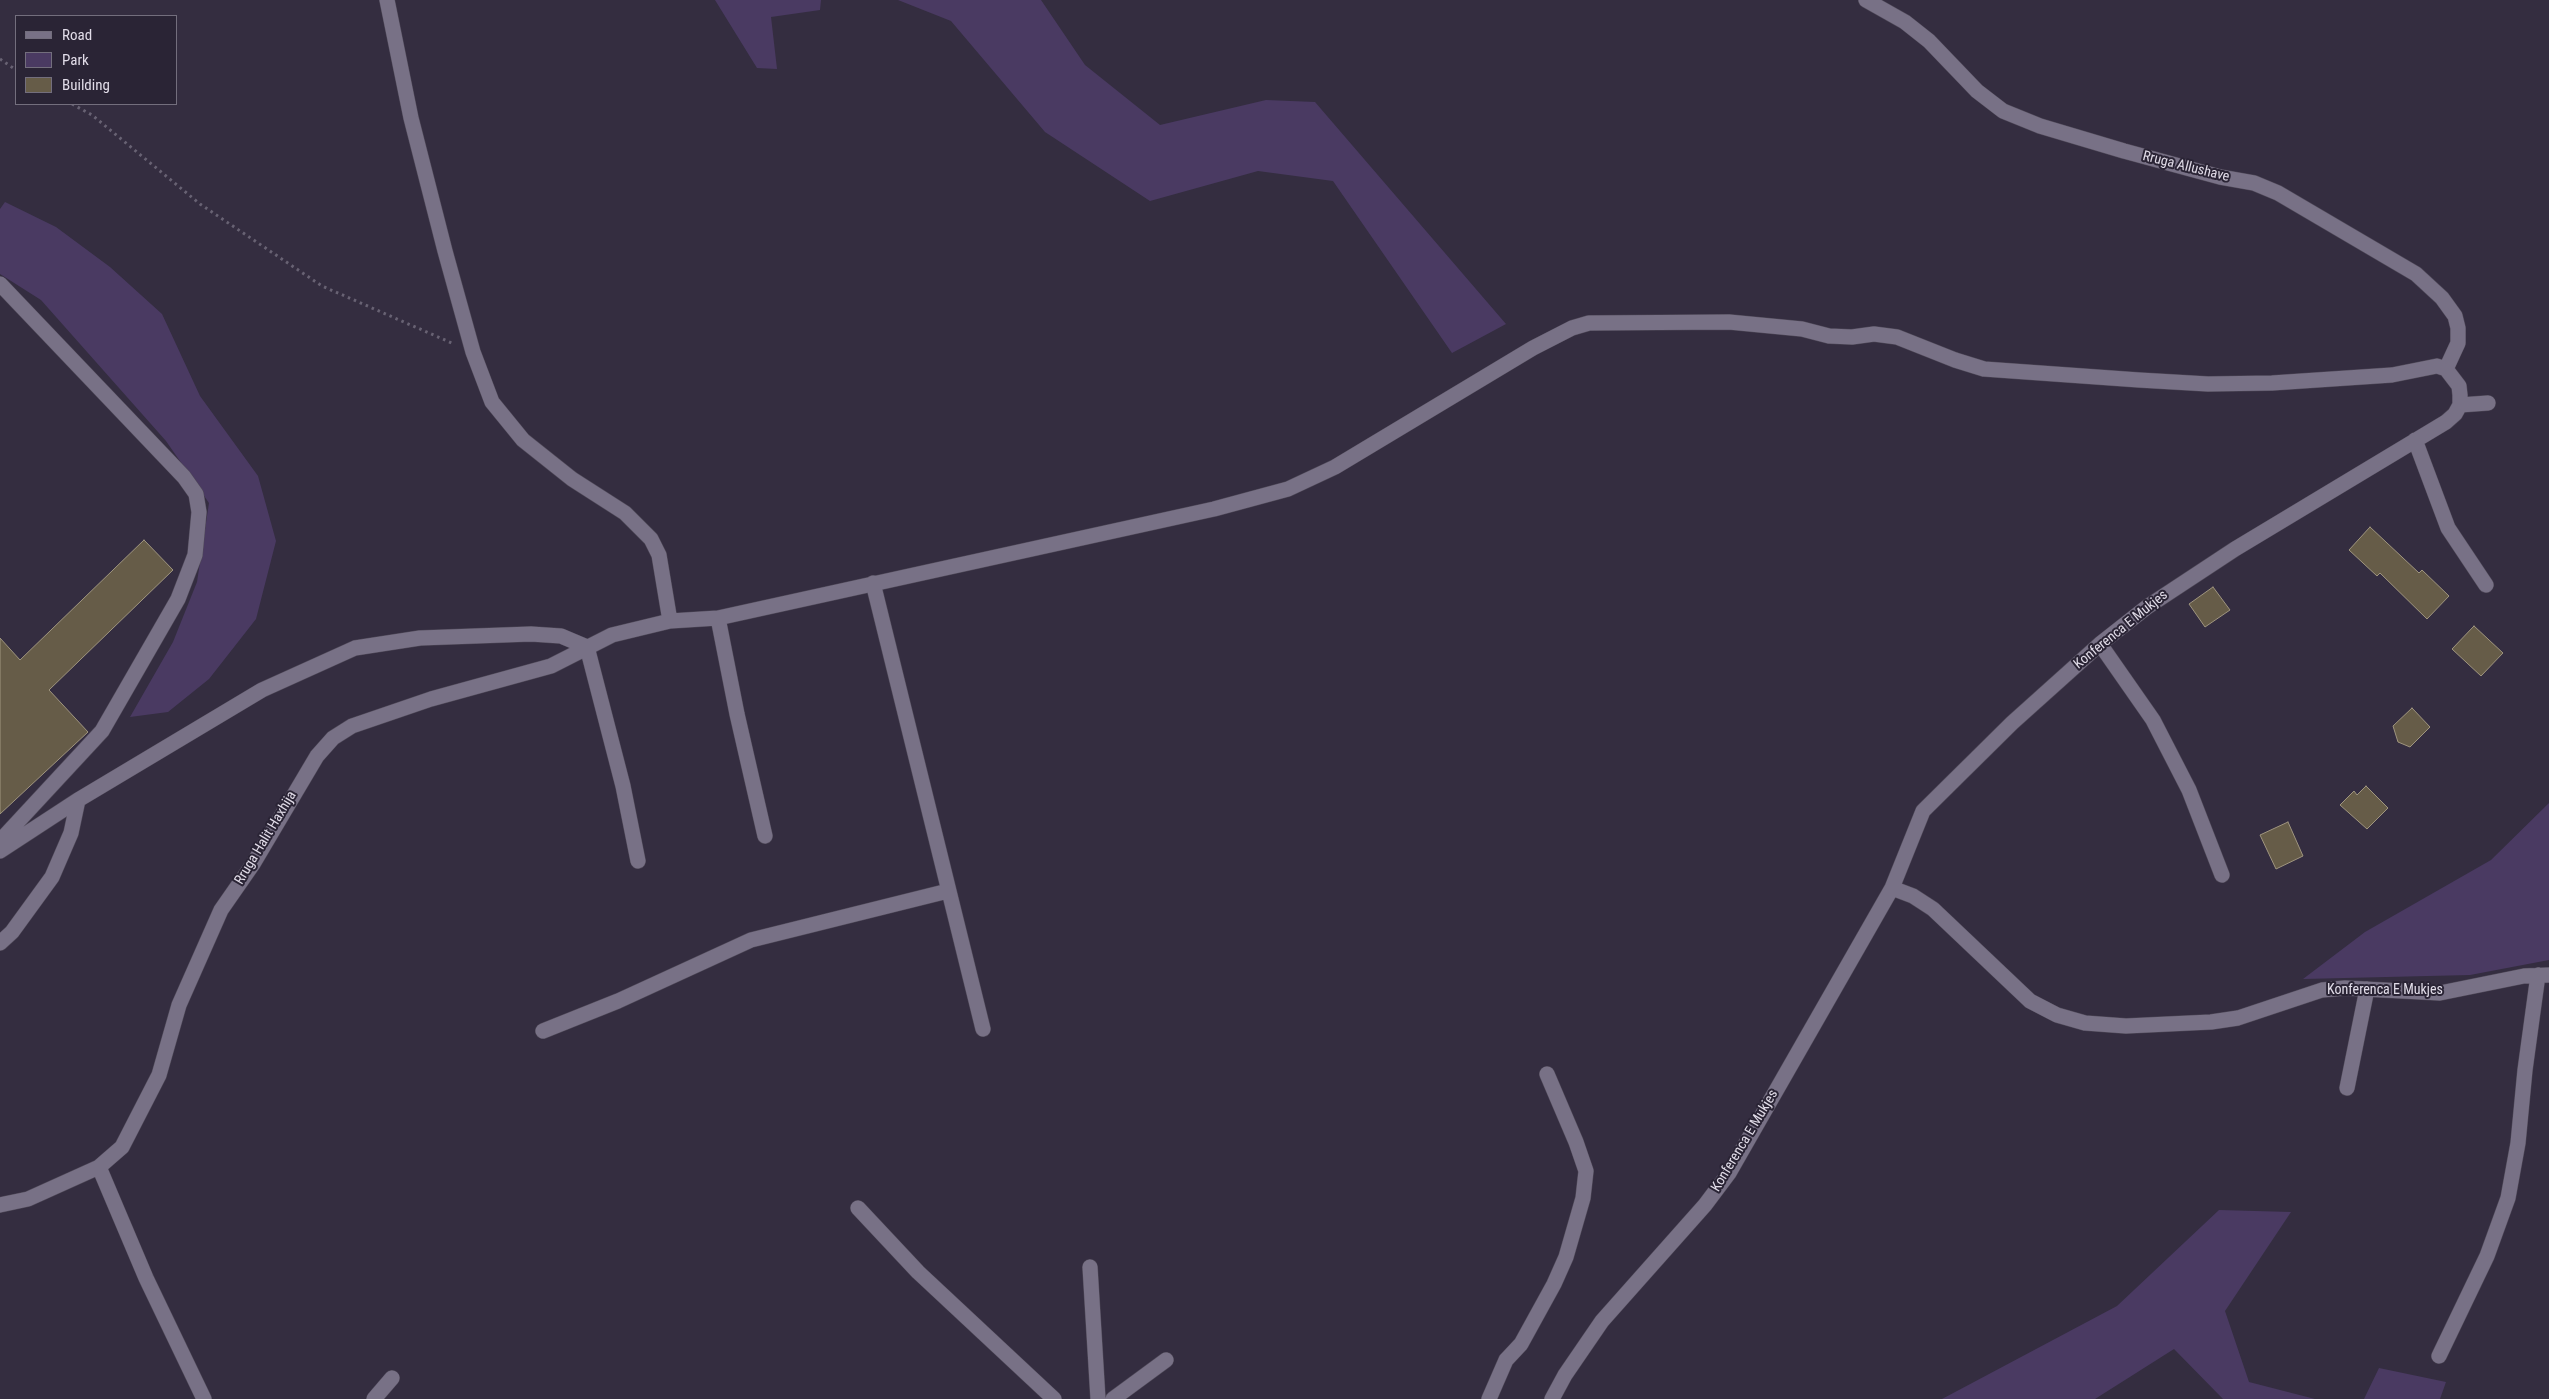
<!DOCTYPE html>
<style>
body{margin:0}
#map{position:relative;width:2549px;height:1399px;overflow:hidden;background:#342d40;font-family:"Roboto Condensed",sans-serif}
canvas{display:block}
.legend{position:absolute;left:15px;top:15px;width:162px;height:90px;box-sizing:border-box;background:#2a2435;border:1px solid #736e7d;margin:0;padding:6px 9px;list-style:none;font-size:15px;color:#e1dce8}
.legend li{display:flex;align-items:center;gap:10px;height:25px}
.legend b{width:25px;border:1px solid #736e7d}
</style>
<div id="map">
<canvas width="2549" height="1399"></canvas>
<ul class="legend">
<li><b style="height:6px;background:#787186"></b>Road</li>
<li><b style="height:14px;background:#4a3a62"></b>Park</li>
<li><b style="height:14px;background:#665c48"></b>Building</li>
</ul>
</div>
<script>
const ctx = document.querySelector('canvas').getContext('2d');
ctx.lineJoin = 'round';
function fillPath(path, color) { ctx.fillStyle = color; ctx.fill(path, 'evenodd'); }
const poly = rows => new Path2D(rows.map(r => 'M' + r).join(''));
function trace(path, color, width, dash) { ctx.strokeStyle = color; ctx.lineWidth = width; ctx.lineCap = dash ? 'butt' : 'round'; ctx.setLineDash(dash || []); ctx.stroke(path); }
function label(font, color, halo, rows, align = 'center') {
  ctx.font = font + ' "Roboto Condensed",sans-serif'; ctx.lineWidth = 4; ctx.setLineDash([]); ctx.textBaseline = 'middle'; ctx.strokeStyle = halo; ctx.fillStyle = color; for (const [text, x, y, turn = 0] of rows) {
    ctx.save(); ctx.translate(x, y); ctx.rotate((+turn || 0) * Math.PI / 180); ctx.textAlign = isNaN(turn) ? turn : align; if (halo) ctx.strokeText(text, 0, 0); ctx.fillText(text, 0, 0); ctx.restore();
  }
}
fillPath(poly([
 [715,0,821,0,820,10,771,17,777,69,757,68],
 [898,0,1041,0,1085,65,1160,125,1266,100,1315,102,1506,324,1452,353,1333,181,1258,171,1150,201,1045,132,951,21],
 [5,202,56,227,110,267,162,314,200,396,258,476,276,541,256,619,209,679,168,712,130,717,173,642,197,582,209,503,166,441,41,300,0,274,0,209],
 [2549,803,2549,960,2470,975,2303,979,2365,932,2491,860],
 [2219,1210,2291,1212,2225,1311,2249,1382,2315,1399,2223,1399,2174,1349,2095,1399,1942,1399,2117,1306],
 [2379,1368,2446,1382,2440,1399,2364,1399]
]), '#4a3a62');
const building = poly([
 [2370,527,2419,573,2422,570,2449,596,2427,619,2380,573,2377,576,2349,550,2370,527],
 [144,540,173,570,49,690,88,732,0,814,0,638,20,660,144,540],
 [2213,587,2230,610,2205,627,2189,604,2213,587],
 [2474,626,2503,653,2481,676,2452,649,2474,626],
 [2412,708,2430,727,2410,747,2398,742,2393,726,2412,708],
 [2366,786,2388,808,2367,829,2340,805,2354,791,2357,795,2366,786],
 [2288,822,2303,856,2276,869,2260,835,2288,822]
]);
fillPath(building, '#665c48');
trace(building, '#9f957f', 1);
const minor = poly([
 [387,0,411,118,445,251,473,352,492,402,523,440,572,479,625,513,651,539,659,555,670,621],
 [1866,0,1905,22,1929,41,1977,91,2003,111,2040,126,2124,151,2220,177,2254,183,2278,193,2416,274,2442,298,2455,316,2458,328,2458,343,2446,369],
 [0,284,184,477,196,494,199,512,195,555,178,599,102,731,0,841],
 [2460,405,2488,403],
 [2415,440,2448,528,2486,585],
 [873,583,983,1029],
 [718,618,737,714,765,836],
 [2100,644,2153,720,2189,790,2222,875],
 [0,851,78,800],
 [1892,888,1913,896,1933,909,2030,1001,2057,1015,2085,1023,2126,1026,2211,1022,2238,1018,2322,990,2345,988,2440,993,2524,976,2549,975],
 [0,943,12,932,52,877,71,833,78,800,262,690,355,648,420,638,531,634,561,636,587,647,623,786,638,861],
 [543,1031,618,1001,751,940,948,891],
 [2347,1088,2367,989],
 [99,1167,146,1278,204,1399],
 [0,1205,28,1199,99,1167,122,1147,159,1075,179,1005,221,910,253,864,317,756,333,738,352,726,431,699,551,666,612,635,670,621,718,618,1214,509,1288,489,1335,467,1533,348,1572,328,1589,323,1729,322,1802,329,1829,336,1852,337,1874,334,1897,337,1955,360,1984,369,2139,380,2208,384,2272,383,2392,375,2437,366,2446,369,2459,386,2460,395,2460,405,2455,414,2446,422,2235,549,2147,607,2100,644,2012,723,1923,811,1892,888,1729,1173,1705,1205,1602,1321,1565,1375,1552,1399],
 [858,1208,918,1272,1054,1399],
 [1090,1267,1098,1399],
 [2439,1356,2487,1256,2508,1198,2518,1143,2525,1070,2538,975],
 [374,1399,392,1378],
 [1113,1399,1166,1360],
 [1489,1399,1506,1360,1521,1344,1554,1284,1566,1257,1583,1198,1586,1171,1576,1142,1547,1074]
]);
trace(minor, '#4f4958', 16);
trace(poly([
 [0,59,16,70],
 [72,104,92,115,200,204,322,286,454,344]
]), '#686273', 3, [2.5, 4]);
trace(minor, '#787186', 15);
label('14px', '#e1dce8', '#2a2435', [
 ["Rruga Allushave",2186,167,14],
 ["Konferenca E Mukjes",2121,630,-39],
 ["Rruga Halit Haxhija",266,838,-59],
 ["Konferenca E Mukjes",2385,990],
 ["Konferenca E Mukjes",1745,1141,-59]
]);
</script>
